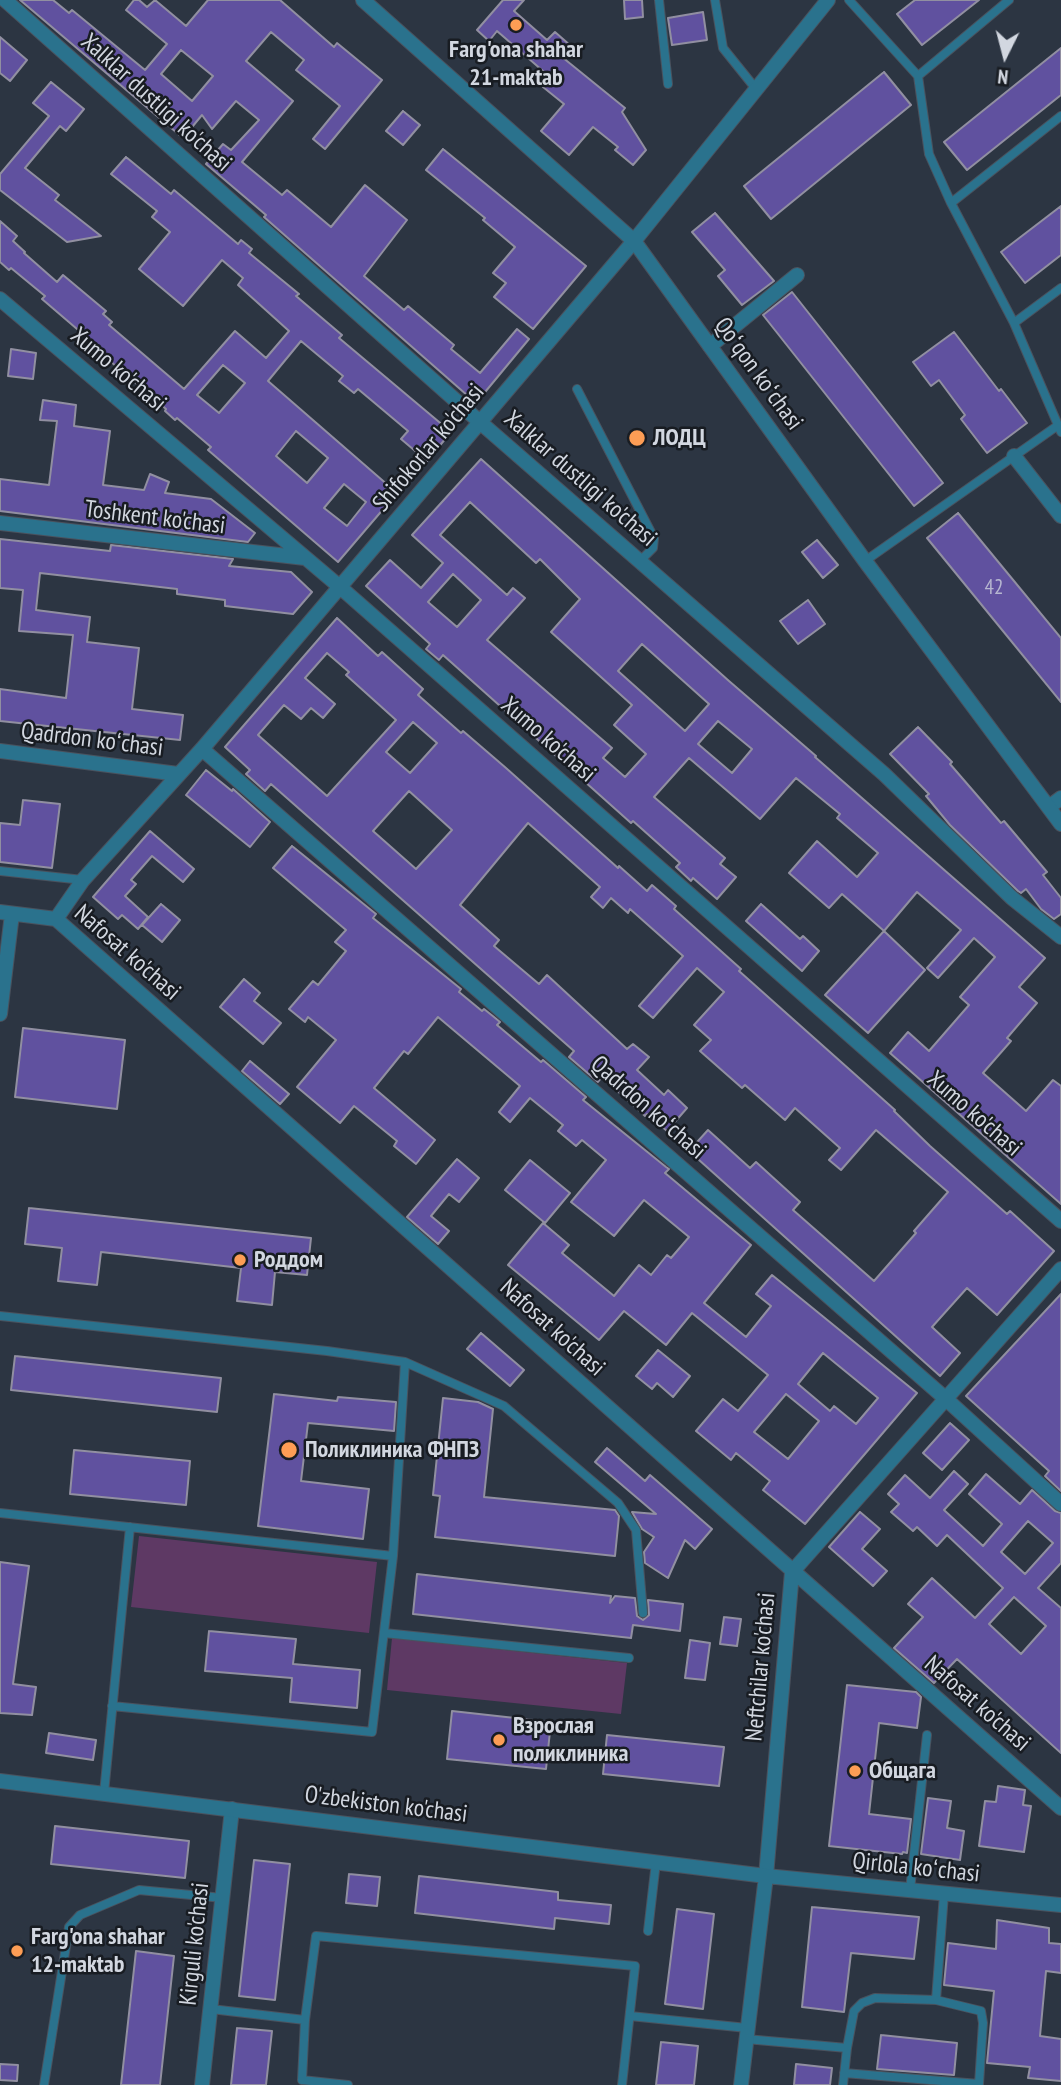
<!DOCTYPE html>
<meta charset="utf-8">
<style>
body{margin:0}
#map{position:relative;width:1061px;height:2085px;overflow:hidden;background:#2c3542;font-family:"PT Sans Narrow",sans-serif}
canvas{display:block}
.north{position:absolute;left:970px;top:21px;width:70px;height:70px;-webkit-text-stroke:5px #181c22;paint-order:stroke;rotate:186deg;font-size:19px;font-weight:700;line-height:28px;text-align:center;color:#d2d7e0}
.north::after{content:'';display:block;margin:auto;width:24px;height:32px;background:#d2d7e0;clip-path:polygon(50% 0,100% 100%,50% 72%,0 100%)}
</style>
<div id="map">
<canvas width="1061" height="2085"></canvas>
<div class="north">N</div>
</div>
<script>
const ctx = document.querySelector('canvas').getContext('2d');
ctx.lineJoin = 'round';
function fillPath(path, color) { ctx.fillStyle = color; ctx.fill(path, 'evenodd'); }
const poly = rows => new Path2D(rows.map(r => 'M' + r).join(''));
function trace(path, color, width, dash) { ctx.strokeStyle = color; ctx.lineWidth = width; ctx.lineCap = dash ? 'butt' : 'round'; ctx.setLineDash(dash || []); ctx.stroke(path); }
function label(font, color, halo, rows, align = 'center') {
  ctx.font = font + ' "PT Sans Narrow",sans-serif'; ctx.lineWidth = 5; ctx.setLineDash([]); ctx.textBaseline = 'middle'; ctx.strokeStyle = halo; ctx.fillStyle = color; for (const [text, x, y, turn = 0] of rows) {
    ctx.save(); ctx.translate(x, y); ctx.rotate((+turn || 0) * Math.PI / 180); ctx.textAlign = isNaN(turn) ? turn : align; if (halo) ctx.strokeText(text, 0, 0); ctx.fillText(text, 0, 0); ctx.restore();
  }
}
fillPath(poly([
 [139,1536,377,1562,369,1633,131,1607],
 [392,1638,627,1663,621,1714,387,1690]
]), '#5e3964');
const building = poly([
 [20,0,53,0,69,13,72,10,145,70,167,44,126,10,134,0,139,0,147,7,155,0,186,26,208,0,280,0,334,47,337,43,382,80,325,149,313,139,340,106,296,70,304,60,271,32,246,61,293,101,242,162,282,195,287,190,331,227,365,185,407,220,364,276,404,310,408,306,454,345,451,349,480,373,517,329,529,339,476,403,264,217,266,215,206,164,223,144,231,150,259,120,236,101,212,129,202,115,183,138,20,0],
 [181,50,213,76,192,101,161,74,181,50],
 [503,0,524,0,514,11,547,40,555,32,571,46,562,57,625,108,622,112,646,150,633,165,615,150,618,147,593,127,569,155,541,131,564,104,543,87,551,78,497,31,489,41,477,30,503,0],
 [624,0,642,0,643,17,625,19,624,0],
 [915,0,979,0,922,45,897,14,915,0],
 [703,12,707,40,672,45,668,18,703,12],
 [0,37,27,60,10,81,0,73,0,37],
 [1061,48,1061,95,967,170,944,142,1061,48],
 [884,72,911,105,771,219,744,186,884,72],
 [51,82,84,109,66,131,60,126,25,168,59,195,55,200,101,236,67,242,0,190,0,174,49,116,33,103,51,82],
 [403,111,420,125,403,145,386,131,403,111],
 [443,149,586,266,533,329,494,297,506,283,493,273,515,247,483,220,485,218,426,170,443,149],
 [126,157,171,194,174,190,238,244,241,240,252,249,249,253,299,294,296,296,342,335,339,338,451,432,427,461,401,439,408,431,358,389,354,393,339,381,343,376,301,341,268,381,397,493,338,562,208,450,211,447,177,418,175,420,165,411,166,409,103,355,105,353,42,299,45,296,11,268,9,270,0,262,0,221,17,236,13,241,25,252,24,253,57,282,63,275,106,311,103,314,112,322,109,325,184,389,235,331,266,358,289,331,238,285,243,278,222,260,183,306,139,269,170,232,152,217,157,211,111,174,126,157],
 [223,365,245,383,219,413,197,395,223,365],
 [296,431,328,458,307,483,276,456,296,431],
 [344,484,366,502,347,526,324,508,344,484],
 [1061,206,1061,255,1025,283,1001,252,1061,206],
 [715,213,774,281,742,305,718,276,725,270,692,232,715,213],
 [792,292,943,483,914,506,763,315,792,292],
 [954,332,999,391,1001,389,1027,423,987,453,961,419,965,415,939,380,931,386,913,362,954,332],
 [11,349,36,353,33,379,8,376,11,349],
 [43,400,76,405,74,426,110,431,103,485,144,490,150,474,169,482,165,493,211,499,255,533,248,542,0,511,0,479,49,485,57,421,40,420,43,400],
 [481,459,729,681,816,756,815,757,1045,958,1019,987,1037,1003,1007,1038,1011,1041,983,1073,1026,1111,1053,1080,1061,1086,1061,1204,890,1053,908,1032,929,1051,969,1005,960,997,995,957,974,938,938,978,927,968,961,930,917,892,884,931,842,894,829,908,789,873,817,841,857,877,878,853,837,818,840,814,796,778,760,819,689,758,654,797,725,858,720,864,736,877,717,899,693,878,691,881,676,867,680,863,633,821,631,823,443,655,439,660,426,649,430,644,366,586,390,560,421,588,443,563,412,535,481,459],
 [470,502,536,563,540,559,580,599,551,632,632,705,614,725,646,754,625,777,603,758,612,748,487,640,525,598,513,588,507,595,440,535,470,502],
 [453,574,481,600,457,627,428,602,453,574],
 [642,644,709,704,685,731,618,671,642,644],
 [718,721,752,749,732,773,698,744,718,721],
 [958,513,1061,638,1061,702,927,538,958,513],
 [0,539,110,551,111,545,233,559,229,566,291,572,312,592,293,614,225,606,225,600,177,594,177,589,40,573,36,610,90,617,87,642,139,648,132,709,183,715,180,740,0,721,0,689,66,698,73,635,19,631,23,590,0,588,0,539],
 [817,540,838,565,823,578,802,552,817,540],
 [808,600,825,624,798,644,780,621,808,600],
 [337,618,378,656,382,652,423,689,418,695,461,733,463,731,506,768,618,868,619,866,647,891,652,885,676,906,674,909,741,969,739,971,895,1110,894,1111,930,1146,1007,1214,1010,1211,1054,1251,997,1315,967,1288,932,1327,960,1353,940,1376,689,1151,708,1130,750,1168,756,1162,800,1202,793,1210,874,1281,916,1233,914,1231,948,1192,876,1130,841,1170,829,1160,840,1148,795,1108,785,1120,745,1085,742,1088,700,1051,711,1040,694,1025,724,992,697,968,653,1018,639,1006,683,956,630,909,628,913,611,898,603,908,591,897,600,887,528,823,460,905,499,940,494,946,539,984,547,975,627,1049,633,1044,649,1057,637,1070,664,1095,668,1090,687,1108,667,1131,647,1114,645,1116,602,1077,598,1082,569,1057,574,1051,271,784,265,791,246,774,250,770,225,747,337,618],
 [327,653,349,672,346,675,396,720,327,796,258,735,284,705,301,719,311,708,323,718,335,704,305,678,327,653],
 [413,722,437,743,410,773,386,752,413,722],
 [409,791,452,830,416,869,373,831,409,791],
 [918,727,952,762,950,764,1001,823,1004,821,1047,872,1043,875,1061,898,1061,914,1054,919,1041,909,1026,889,1021,893,1018,891,950,825,926,796,929,794,890,754,918,727],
 [206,770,232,791,233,789,270,822,250,847,186,795,206,770],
 [23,800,60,804,52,868,0,862,0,823,20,825,23,800],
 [150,831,194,869,183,882,152,856,131,880,136,884,125,896,148,917,138,929,122,915,118,919,93,897,150,831],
 [292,846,376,914,373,918,461,989,459,992,482,1011,484,1009,494,1017,500,1022,497,1025,541,1062,543,1060,586,1097,583,1100,666,1167,669,1169,665,1173,751,1245,704,1303,746,1337,771,1306,756,1294,772,1275,917,1393,805,1524,763,1490,770,1481,736,1453,731,1460,696,1431,723,1399,738,1411,768,1375,692,1313,666,1345,624,1311,599,1340,508,1265,543,1223,569,1245,562,1253,614,1296,639,1265,651,1275,667,1255,671,1258,689,1237,644,1200,614,1236,571,1202,606,1160,582,1140,576,1146,558,1131,563,1125,530,1098,510,1122,499,1112,520,1086,438,1017,408,1054,404,1051,374,1088,435,1140,416,1164,394,1146,397,1141,354,1106,340,1123,297,1087,336,1040,308,1017,305,1022,289,1009,313,981,318,985,346,951,335,942,346,930,273,868,292,846],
 [823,1353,878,1398,856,1424,834,1406,830,1411,798,1384,823,1353],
 [786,1394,819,1421,788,1459,754,1432,786,1394],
 [161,904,180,920,162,942,142,925,161,904],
 [761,904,800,939,803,936,819,951,802,971,746,921,761,904],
 [884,931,925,970,868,1033,825,995,884,931],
 [244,979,260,993,254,1001,281,1023,263,1044,220,1007,244,979],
 [23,1028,125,1040,117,1109,15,1097,23,1028],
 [250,1061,289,1094,280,1104,242,1071,250,1061],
 [457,1159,479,1178,459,1202,449,1194,431,1216,449,1231,438,1244,407,1217,457,1159],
 [530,1160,570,1193,545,1223,505,1190,530,1160],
 [29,1208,311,1238,307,1275,275,1272,272,1305,237,1301,241,1268,101,1252,97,1285,58,1281,62,1248,25,1244,29,1208],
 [1061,1294,1061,1491,1045,1476,1049,1471,966,1396,1061,1294],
 [481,1333,524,1370,510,1386,467,1349,481,1333],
 [658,1350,690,1376,673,1397,657,1383,652,1389,636,1376,658,1350],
 [15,1356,221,1378,217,1412,11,1390,15,1356],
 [274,1394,337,1401,338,1397,396,1402,394,1431,308,1423,301,1481,369,1489,363,1539,258,1526,274,1394],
 [443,1398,478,1402,493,1409,484,1497,615,1510,619,1516,615,1556,435,1537,440,1496,433,1495,443,1398],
 [950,1423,969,1440,942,1470,923,1453,950,1423],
 [607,1448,645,1481,650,1475,712,1529,695,1549,685,1540,668,1578,645,1563,644,1552,654,1537,642,1529,632,1512,656,1514,595,1462,607,1448],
 [74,1450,190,1461,186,1505,70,1494,74,1450],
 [954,1471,968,1484,944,1510,983,1546,1002,1524,969,1494,986,1474,1020,1504,1032,1490,1055,1511,1061,1513,1061,1563,1038,1588,1061,1608,1061,1753,957,1659,934,1683,894,1648,923,1617,908,1604,932,1578,975,1618,1003,1588,947,1535,937,1546,917,1527,913,1531,891,1512,899,1504,888,1494,905,1475,930,1498,954,1471],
 [1028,1521,1053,1543,1025,1574,1001,1552,1028,1521],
 [1014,1597,1046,1626,1021,1654,989,1624,1014,1597],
 [860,1512,880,1529,862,1549,887,1571,873,1586,829,1547,860,1512],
 [0,1562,29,1566,13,1684,36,1687,32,1715,0,1713,0,1562],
 [417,1574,611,1596,610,1603,615,1596,635,1598,637,1616,643,1620,649,1615,648,1600,683,1604,680,1631,633,1625,631,1638,413,1614,417,1574],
 [724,1617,741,1619,737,1646,720,1644,724,1617],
 [209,1631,296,1639,293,1664,360,1670,357,1708,290,1702,292,1678,205,1671,209,1631],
 [690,1640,710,1643,705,1680,685,1678,690,1640],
 [847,1685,916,1692,921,1697,917,1728,879,1723,869,1814,911,1819,907,1853,903,1852,902,1854,829,1846,847,1685],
 [452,1711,551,1722,546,1769,447,1759,452,1711],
 [49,1733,96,1740,93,1760,46,1753,49,1733],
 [607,1735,724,1747,719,1786,603,1774,607,1735],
 [998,1786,1025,1790,1023,1805,1031,1806,1024,1852,979,1846,985,1801,996,1802,998,1786],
 [928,1798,951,1801,947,1828,964,1831,960,1860,921,1854,928,1798],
 [55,1826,189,1841,185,1878,51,1864,55,1826],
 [254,1860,290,1864,275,2000,239,1996,254,1860],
 [349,1874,380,1877,377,1906,346,1903,349,1874],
 [419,1876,558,1892,558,1900,611,1905,609,1924,555,1918,554,1929,415,1913,419,1876],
 [812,1907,919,1917,914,1959,851,1953,844,2012,802,2007,812,1907],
 [677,1909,714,1914,703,2009,665,2004,677,1909],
 [997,1920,1049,1928,1049,1943,1061,1944,1061,1973,1046,1971,1040,2036,1061,2039,1061,2081,1028,2078,1030,2067,987,2063,994,1991,944,1985,948,1943,996,1949,997,1920],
 [136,1951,174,1956,160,2085,121,2085,136,1951],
 [237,2028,272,2031,266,2085,231,2085,237,2028],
 [881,2035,957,2043,954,2075,877,2069,881,2035],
 [661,2042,698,2046,694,2085,656,2085,661,2042],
 [0,2064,18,2065,17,2081,0,2080,0,2064],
 [796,2064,832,2068,830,2085,794,2085,796,2064]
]);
fillPath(building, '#60519f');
trace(building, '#918fa1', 2);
const service = poly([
 [659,0,668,84],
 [715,0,723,48,756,89],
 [849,0,918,76,1009,0],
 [918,76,929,154,951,203,1014,323,1061,432],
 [951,203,1061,116],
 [1014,323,1061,288],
 [577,389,654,538,653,548,640,561],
 [865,561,1057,426],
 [0,871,83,880],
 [0,1316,327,1351,405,1362],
 [0,1513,393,1556,372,1732,112,1706],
 [393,1556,405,1362,504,1406,618,1503,636,1530,643,1613],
 [384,1633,629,1658],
 [104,1793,130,1527],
 [910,1890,927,1735],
 [648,1931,656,1862],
 [211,2009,305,2020],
 [630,2016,747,2028],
 [746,2039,847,2048,843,2085],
 [847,2048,854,2011,862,2003,875,1998,936,2000],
 [844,2073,979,2084,983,2023,981,2011,936,2000,944,1894],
 [44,2085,69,1927,80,1915,139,1890,223,1898],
 [348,2085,302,2080,305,2020,316,1936,635,1966,622,2085]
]);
const minor = poly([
 [5,0,481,423,884,774,1012,898,1061,937],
 [0,299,340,587,1061,1221],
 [710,346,797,275],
 [1014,456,1061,516],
 [0,523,305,558],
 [202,749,946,1399,1061,1504],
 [0,751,178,774],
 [1049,807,1061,798],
 [0,912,56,919,1061,1808],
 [56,919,83,880,202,749,634,241],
 [0,1014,12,914],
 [766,1876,792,1572,1061,1269],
 [202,2085,232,1809]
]);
const tertiary = poly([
 [363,0,634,241,865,561,1061,824],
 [634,241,828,0],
 [0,1781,766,1876,1061,1905],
 [741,2085,766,1876]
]);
trace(service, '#4a525e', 10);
trace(minor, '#4a525e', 16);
trace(tertiary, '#4a525e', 16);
trace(service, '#2a728d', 8);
trace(minor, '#2a728d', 14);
trace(tertiary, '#2a728d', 14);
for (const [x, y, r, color] of [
 [516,25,7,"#fd9d55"],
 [637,438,9,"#fd9d55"],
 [240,1260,7,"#fd9d55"],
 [289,1450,9,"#fd9d55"],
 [499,1740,7,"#fd9d55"],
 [855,1771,7,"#fd9d55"],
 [17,1951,7,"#fd9d55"]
]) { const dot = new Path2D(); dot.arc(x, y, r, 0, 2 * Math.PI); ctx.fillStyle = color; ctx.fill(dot); trace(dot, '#181c22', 2.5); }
label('21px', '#b6b6d0', null, [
 ["42",994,588]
]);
label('bold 24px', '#d2d7e0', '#181c22', [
 ["Farg'ona shahar",516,50,"center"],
 ["21-maktab",516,78,"center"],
 ["ЛОДЦ",653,438],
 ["Роддом",254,1260],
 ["Поликлиника ФНПЗ",305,1450],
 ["Взрослая",513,1726],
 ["поликлиника",513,1754],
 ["Общага",869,1771],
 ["Farg'ona shahar",31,1937],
 ["12-maktab",31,1965]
], 'left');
label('24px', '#d2d7e0', '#181c22', [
 ["Xalklar dustligi ko'chasi",156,103,42],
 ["Xumo ko'chasi",118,370,40],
 ["Qoʻqon koʻchasi",758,374,54],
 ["Shifokorlar ko'chasi",429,448,-50],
 ["Xalklar dustligi ko'chasi",580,479,41],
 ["Toshkent ko'chasi",155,518,7],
 ["Qadrdon koʻchasi",92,740,7],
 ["Xumo ko'chasi",548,740,41],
 ["Nafosat ko'chasi",127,953,41],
 ["Qadrdon koʻchasi",648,1108,41],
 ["Xumo ko'chasi",974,1114,41],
 ["Nafosat ko'chasi",552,1328,42],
 ["Neftchilar ko'chasi",761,1667,-85],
 ["Nafosat ko'chasi",977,1704,41],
 ["O'zbekiston ko'chasi",386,1805,7],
 ["Qirlola koʻchasi",916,1868,6],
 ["Kirguli ko'chasi",195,1944,-84]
]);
</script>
